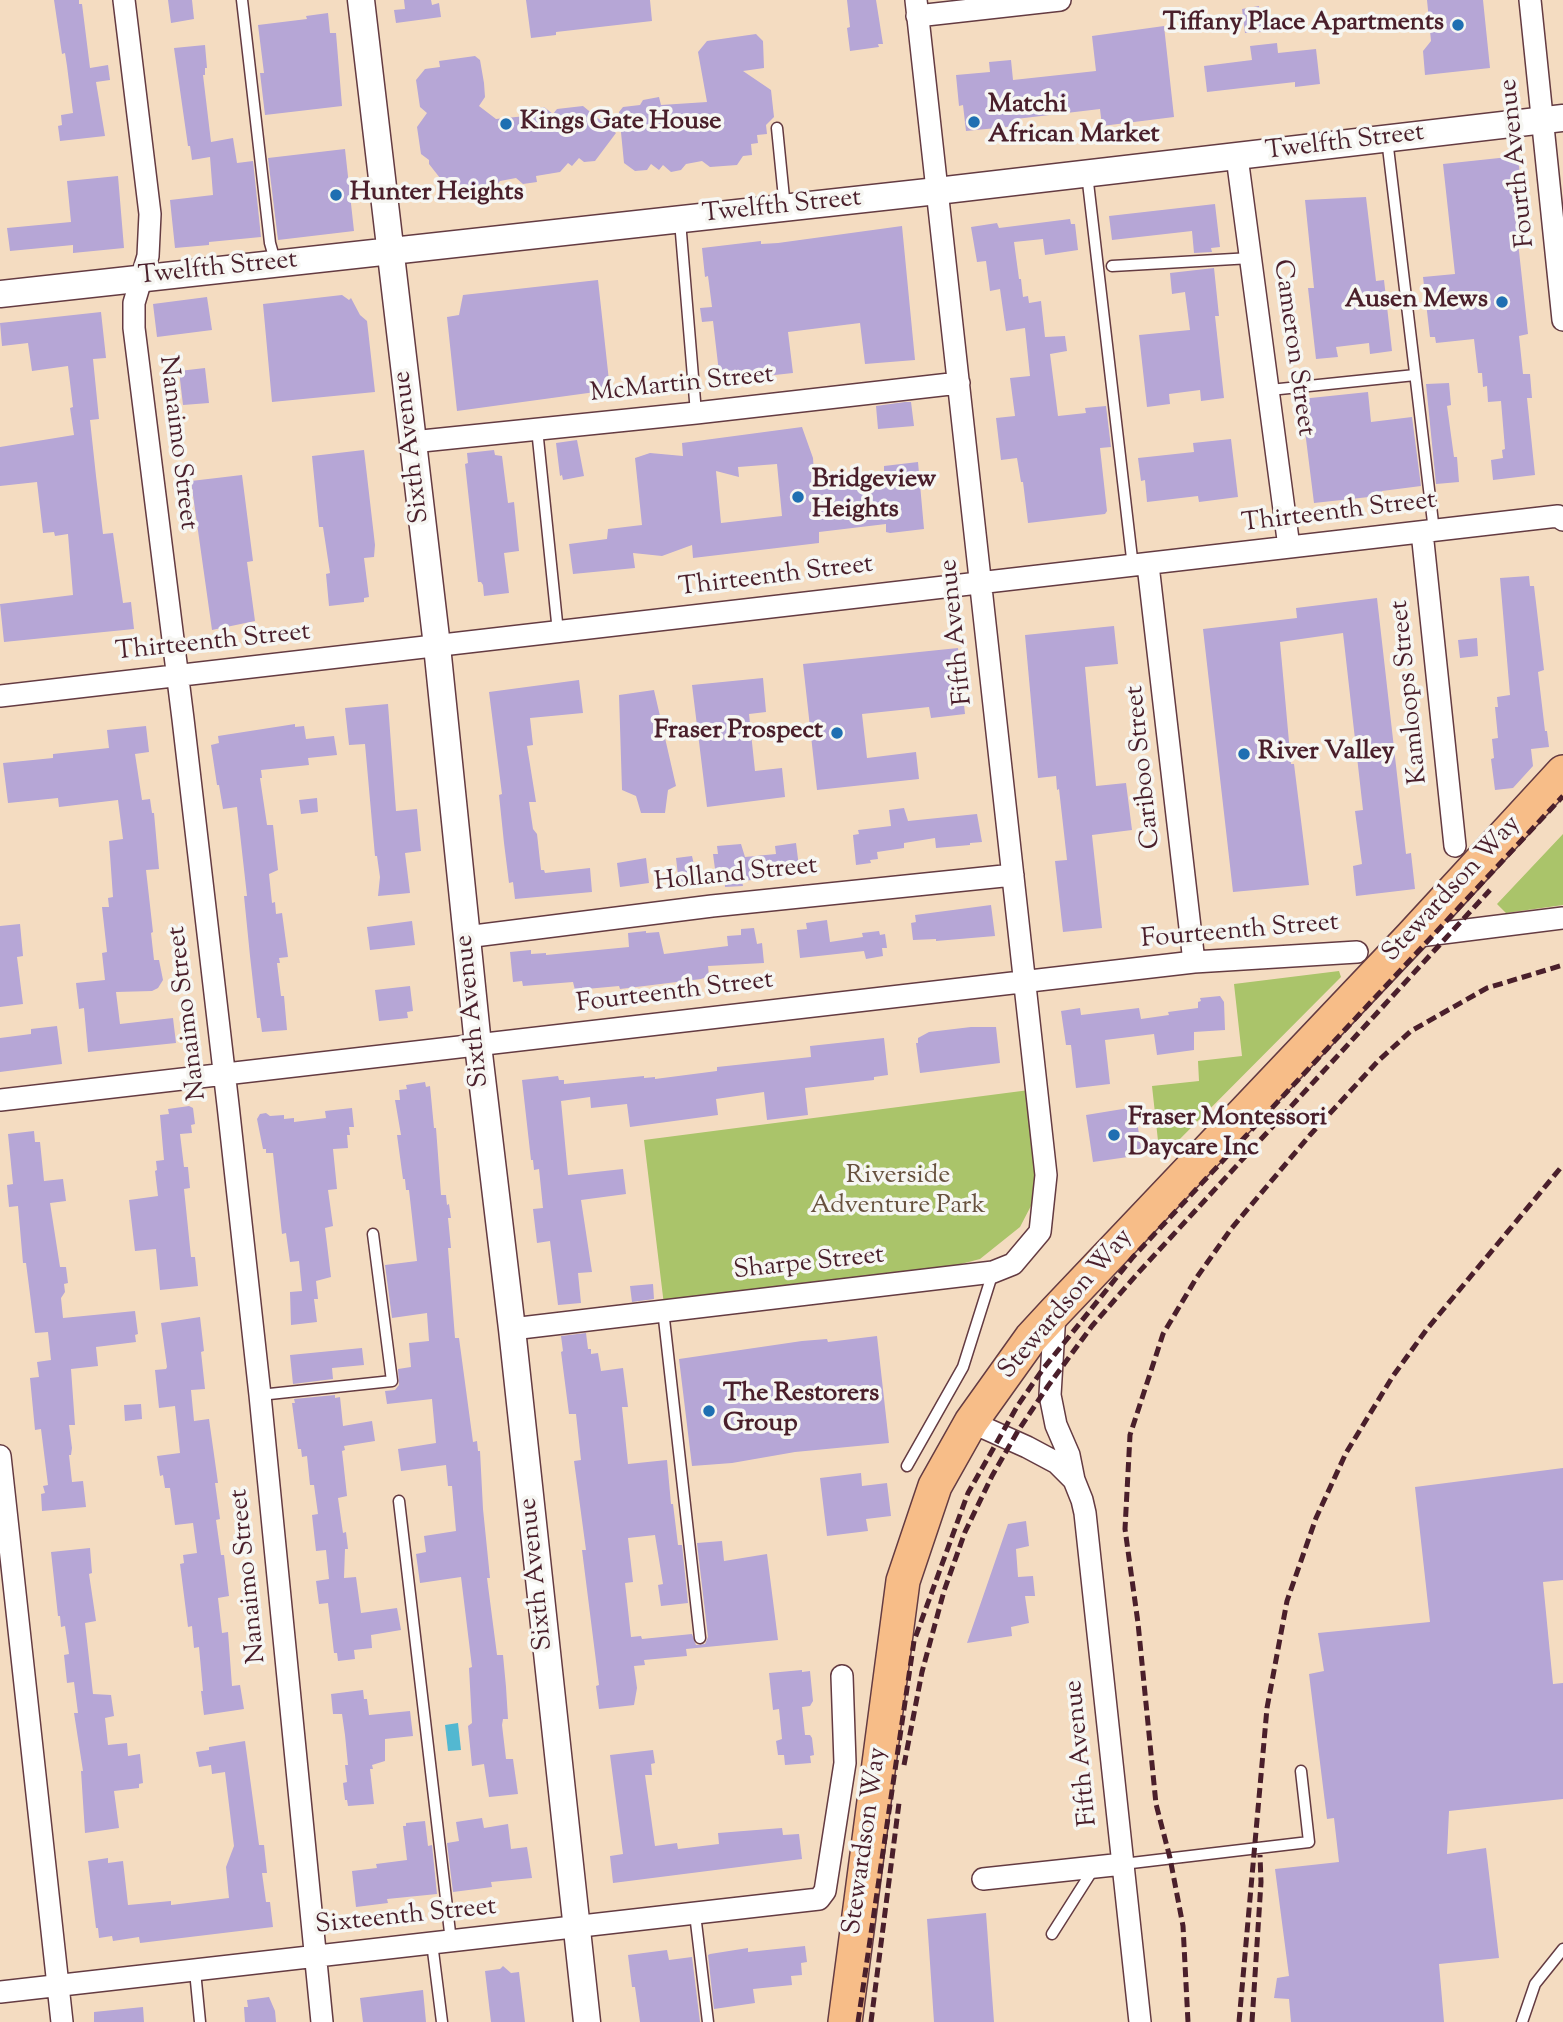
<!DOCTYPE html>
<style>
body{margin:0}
canvas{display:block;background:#f4dcc1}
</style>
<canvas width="1563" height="2022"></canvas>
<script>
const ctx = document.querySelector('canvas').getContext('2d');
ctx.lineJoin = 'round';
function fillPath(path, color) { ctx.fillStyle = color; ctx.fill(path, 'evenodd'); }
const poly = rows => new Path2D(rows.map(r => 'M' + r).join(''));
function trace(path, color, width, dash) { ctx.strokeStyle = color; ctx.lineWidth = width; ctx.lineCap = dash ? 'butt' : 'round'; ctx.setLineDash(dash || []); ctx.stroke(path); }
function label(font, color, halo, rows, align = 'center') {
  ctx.font = font + ' "Sorts Mill Goudy",serif'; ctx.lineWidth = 7; ctx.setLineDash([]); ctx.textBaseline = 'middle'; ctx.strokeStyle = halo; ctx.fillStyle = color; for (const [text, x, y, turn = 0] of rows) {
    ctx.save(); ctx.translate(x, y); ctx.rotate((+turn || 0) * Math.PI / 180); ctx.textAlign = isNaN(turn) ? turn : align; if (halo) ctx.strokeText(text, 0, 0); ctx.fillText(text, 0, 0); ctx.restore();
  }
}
fillPath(poly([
 [1563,834,1563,905,1506,913,1497,904],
 [1339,971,1341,977,1160,1159,1152,1086,1199,1081,1198,1061,1242,1056,1234,984],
 [1037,1089,1047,1175,1020,1227,980,1259,919,1275,664,1305,644,1140]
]), '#aac46a');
fillPath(poly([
 [458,1723,461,1750,448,1751,445,1725]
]), '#53b8d1');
fillPath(poly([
 [54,0,79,0,79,4,82,4,90,68,108,65,110,80,96,82,105,136,60,141,58,126,62,125,61,115,73,113,67,66,65,53,62,54],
 [168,0,192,0,194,19,171,23],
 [404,0,431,0,432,5,439,3,441,17,396,23,394,10,405,9],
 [526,0,650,0,652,21,556,32,556,35,531,38],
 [847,0,876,0,883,44,878,44,879,47,850,51,847,28,850,27],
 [1427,0,1483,0,1490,68,1425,75,1423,51,1431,41],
 [1259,6,1262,32,1245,33,1242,9],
 [328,13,330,33,336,33,342,106,265,115,260,73,264,73,258,25,307,19,306,16],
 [1164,26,1174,117,1102,126,1100,109,1016,119,1017,126,966,131,963,105,959,106,956,75,990,72,989,62,1011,60,1013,80,1096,71,1092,36],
 [756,34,763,41,764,68,743,71,771,90,774,117,766,125,767,134,757,135,758,143,751,144,752,155,743,156,737,165,710,167,702,161,686,164,681,170,671,172,663,165,659,170,651,164,647,170,635,171,624,163,619,112,623,107,640,105,643,100,659,97,661,105,707,102,698,52,707,41],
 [1277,43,1278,53,1316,49,1320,84,1295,87,1295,82,1207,92,1204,66,1252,60,1250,46],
 [205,45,207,68,205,68,205,75,203,75,211,142,233,138,237,163,253,161,261,237,209,242,209,245,175,248,170,200,213,195,210,157,192,160,190,146,188,146,174,48],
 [475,56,480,60,484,83,485,97,479,106,496,119,526,116,535,109,544,107,553,114,557,109,583,106,616,133,595,161,584,162,579,158,572,166,568,163,560,172,536,176,537,182,523,184,516,178,500,181,495,187,467,190,459,184,451,185,450,180,440,178,429,164,429,160,421,154,417,127,427,113,420,107,416,80,425,69,440,67,439,61],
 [345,149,354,231,278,240,268,158],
 [1518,156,1522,196,1513,196,1528,334,1519,336,1523,374,1530,374,1532,398,1527,398,1535,475,1493,480,1491,460,1503,458,1502,450,1505,449,1501,401,1488,402,1487,386,1483,387,1482,373,1478,373,1474,339,1436,343,1435,337,1430,337,1423,277,1455,274,1443,164],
 [118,176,124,248,73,253,73,245,10,251,7,228,71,222,67,181],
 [1366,197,1376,281,1384,280,1392,351,1370,354,1369,343,1336,347,1338,357,1316,359,1308,288,1314,288,1305,200],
 [1215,204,1220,247,1211,248,1212,252,1194,253,1192,231,1112,240,1109,216],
 [1070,219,1071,224,1075,224,1078,250,1045,255,1043,239,1014,242,1019,279,1021,279,1023,297,1028,296,1029,303,1041,301,1045,337,1065,336,1067,351,1050,354,1058,416,1086,413,1085,408,1106,406,1111,447,1100,448,1107,511,1105,514,1028,523,1023,482,1021,482,1017,458,1001,460,996,418,1015,416,1010,378,1030,376,1025,328,1006,331,1000,289,990,291,986,261,977,262,971,227,997,223,999,228],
 [902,226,915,360,865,364,860,323,788,332,793,373,720,381,713,321,702,322,700,308,712,307,708,276,705,277,702,248,761,241,761,244,778,243],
 [1214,268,1219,316,1215,316,1224,398,1201,401,1200,390,1169,394,1170,404,1147,407,1139,335,1190,330,1185,292,1172,294,1170,273],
 [598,280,610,390,457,411,447,317,459,315,463,295],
 [342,295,349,300,351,298,360,315,367,321,375,392,272,402,263,304],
 [207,297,212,330,157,337,153,304],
 [101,312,106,358,93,359,99,419,90,420,96,476,103,534,113,533,123,603,131,602,134,629,4,642,0,604,73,595,68,534,55,536,54,532,43,533,37,482,0,486,0,447,74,435,70,408,73,407,68,366,32,371,28,343,2,346,0,323],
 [205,368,209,403,183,405,179,371],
 [1449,383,1451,405,1447,406,1454,457,1457,457,1459,482,1436,484,1426,384],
 [1368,392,1371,422,1412,417,1421,486,1382,491,1378,496,1314,503,1301,399],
 [905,402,911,402,914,426,878,429,876,406],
 [802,427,813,458,815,489,881,481,880,473,884,472,884,466,918,462,924,529,890,533,886,532,886,524,819,532,819,543,693,558,692,545,662,556,633,553,635,568,573,574,569,544,607,539,608,529,642,525,635,458,650,453,683,456,682,443],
 [777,464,782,516,721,523,716,471,739,477,738,467],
 [1231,439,1238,497,1199,502,1198,496,1147,502,1145,480,1141,481,1138,458,1194,452,1193,443],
 [577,440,584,476,563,480,562,475,560,476,556,443],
 [364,450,375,545,374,557,364,558,369,597,364,598,364,602,329,606,326,574,330,573,323,527,319,527,312,456],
 [494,450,495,455,502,456,508,503,514,502,519,551,504,553,509,593,484,596,483,585,481,582,478,582,465,464,468,463,467,453],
 [242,475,253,561,247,562,255,621,212,630,191,481],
 [1529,576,1530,586,1534,586,1544,670,1538,672,1545,731,1547,731,1549,747,1531,749,1533,766,1513,788,1495,790,1491,759,1494,758,1492,739,1498,738,1495,707,1498,707,1497,697,1510,695,1500,578],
 [1377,598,1406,854,1411,853,1415,889,1356,896,1353,866,1362,864,1355,811,1363,810,1343,633,1280,642,1291,764,1294,764,1309,885,1233,892,1203,629,1297,618,1296,608],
 [1114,626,1118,664,1085,667,1096,786,1126,783,1132,830,1092,835,1102,928,1063,932,1055,861,1067,860,1059,789,1057,790,1056,776,1038,778,1025,635],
 [1477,638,1478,656,1460,658,1458,640],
 [958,648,965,714,931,718,929,707,862,714,867,758,916,752,919,779,817,790,803,664],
 [763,678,766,712,749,714,755,771,782,768,785,797,707,807,692,685],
 [579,680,583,713,530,718,533,745,527,746,536,802,529,802,533,829,537,834,541,870,544,870,545,873,590,868,592,892,515,899,513,882,509,883,504,843,499,795,502,794,489,692],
 [654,690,676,786,668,790,665,813,641,813,636,796,622,790,619,695],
 [388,704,396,811,417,809,421,851,405,853,410,893,378,896,380,877,377,856,375,856,365,744,349,745,345,708],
 [295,724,295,727,304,726,306,739,334,736,337,755,308,758,309,765,261,770,262,778,260,778,267,825,273,825,278,870,269,874,272,903,275,902,276,914,282,913,288,957,279,958,280,963,277,963,281,996,284,996,287,1030,262,1032,260,1018,257,1018,250,956,244,896,247,896,237,807,223,809,219,785,217,785,211,745,219,743,218,736],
 [146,726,149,752,135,754,142,800,150,799,152,813,154,813,159,869,146,870,153,932,151,933,154,960,159,960,163,980,158,988,152,991,116,992,120,1024,173,1018,176,1043,88,1052,84,1008,79,1009,76,983,105,980,102,953,107,952,102,907,109,907,108,898,113,897,109,841,123,839,118,800,59,807,58,798,8,803,3,763,53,758,53,754,109,748,107,730],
 [317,798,318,812,301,814,299,800],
 [904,808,908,821,977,814,982,842,970,843,970,845,936,848,935,838,904,843,904,848,877,852,878,859,870,860,871,863,856,865,853,835,859,834,858,830,891,826,889,810],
 [796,843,800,875,742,881,743,886,725,887,725,883,717,884,713,854,718,854,717,846,741,844,745,857,776,854,775,846],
 [692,856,698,882,679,884,676,858],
 [646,858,649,883,620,887,617,863],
 [991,905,995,936,936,941,936,939,913,940,911,923,916,922,915,915],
 [827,920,830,942,863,937,862,933,879,931,880,935,885,934,887,948,882,948,883,956,866,959,864,951,800,958,797,930,807,929,806,923],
 [412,921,415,945,370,950,367,927],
 [20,924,23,956,17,957,23,1004,0,1007,0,926],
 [754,928,757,944,762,943,764,963,708,966,709,976,701,979,620,989,619,986,575,990,573,982,523,986,522,981,513,982,510,952,531,950,531,954,546,953,546,955,629,947,628,933,646,931,646,933,659,932,664,954,728,946,727,936,741,935,741,929],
 [410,986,413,1011,407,1012,408,1018,379,1021,375,990],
 [1220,996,1224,1002,1225,1030,1194,1032,1194,1050,1157,1055,1154,1034,1105,1040,1110,1084,1076,1088,1071,1045,1066,1045,1061,1011,1080,1008,1081,1015,1139,1008,1141,1019,1169,1015,1168,1012,1198,1008,1198,1002,1201,1001,1200,998],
 [57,1026,62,1064,0,1072,0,1038,31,1034,31,1029],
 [971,1027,996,1027,1000,1063,920,1073,916,1043,918,1043,918,1038,929,1032],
 [884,1038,888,1075,874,1077,874,1080,805,1088,808,1115,767,1120,764,1092,716,1099,718,1115,630,1127,627,1104,591,1108,590,1097,561,1101,568,1175,623,1169,626,1194,581,1200,592,1272,578,1273,581,1303,558,1305,550,1241,537,1243,533,1209,543,1208,539,1169,534,1170,533,1160,531,1160,522,1080,558,1076,559,1080,564,1080,564,1084,644,1076,644,1078,655,1077,655,1079,717,1071,717,1067,811,1057,810,1046],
 [425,1082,426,1087,430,1086,434,1128,436,1128,441,1195,446,1195,447,1205,449,1204,451,1218,448,1218,451,1248,448,1248,455,1338,459,1338,473,1442,477,1441,478,1451,480,1451,483,1509,490,1578,487,1578,497,1655,503,1655,506,1687,508,1719,503,1719,502,1725,506,1759,513,1759,518,1794,489,1797,484,1764,472,1766,468,1726,472,1723,469,1668,472,1667,461,1577,420,1583,416,1554,426,1552,424,1536,456,1531,452,1486,448,1486,446,1465,401,1471,398,1449,436,1443,432,1399,387,1404,385,1391,395,1390,399,1385,398,1369,411,1367,409,1343,429,1341,427,1313,392,1318,385,1265,417,1261,409,1190,406,1190,405,1179,403,1179,397,1135,401,1135,395,1100,400,1100,399,1090,407,1089,406,1085],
 [189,1106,193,1108,195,1124,191,1125,192,1133,180,1134,184,1167,188,1167,190,1188,184,1189,191,1257,195,1257,198,1286,160,1290,156,1249,135,1251,129,1200,158,1196,155,1171,157,1170,156,1161,164,1160,160,1115,169,1114,168,1109],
 [1135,1107,1142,1155,1093,1162,1086,1115],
 [352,1108,354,1127,349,1127,350,1135,347,1135,348,1148,333,1149,337,1189,328,1190,333,1226,325,1228,331,1277,316,1281,318,1299,314,1299,317,1322,291,1325,290,1292,302,1291,299,1261,290,1262,286,1233,282,1234,273,1153,266,1153,266,1149,263,1149,257,1119,260,1114,266,1113,270,1116,284,1115,284,1119,294,1118,294,1122,326,1118,325,1111],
 [34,1131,35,1142,40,1142,44,1181,63,1179,66,1201,50,1203,60,1267,66,1267,68,1283,64,1284,65,1292,61,1298,63,1318,135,1311,138,1334,135,1335,136,1342,96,1347,98,1366,71,1369,75,1425,69,1425,72,1448,71,1455,69,1455,72,1482,83,1481,86,1507,42,1511,41,1494,45,1493,43,1486,48,1485,41,1429,35,1430,30,1378,39,1377,37,1362,51,1360,48,1332,35,1333,26,1263,23,1263,18,1206,9,1207,7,1185,13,1184,8,1134],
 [653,1284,654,1299,632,1302,630,1286],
 [200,1317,204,1351,201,1352,205,1389,191,1390,194,1421,209,1419,218,1483,215,1483,220,1519,216,1520,221,1555,224,1555,229,1596,218,1598,222,1633,228,1632,232,1686,240,1685,244,1709,204,1715,201,1691,203,1691,199,1647,194,1648,192,1626,188,1627,180,1564,184,1563,183,1555,197,1553,193,1523,175,1525,170,1488,165,1488,163,1475,160,1476,157,1456,180,1453,175,1406,159,1408,155,1370,166,1369,167,1367,161,1323],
 [586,1333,588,1349,591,1349,591,1354,598,1353,601,1371,623,1368,628,1407,622,1407,628,1464,667,1460,671,1504,673,1504,678,1545,682,1545,688,1603,661,1606,658,1585,663,1584,655,1535,628,1538,633,1582,625,1583,631,1637,641,1636,642,1639,692,1634,696,1645,705,1644,708,1637,697,1543,722,1541,724,1561,767,1554,778,1640,686,1649,687,1656,644,1660,645,1665,634,1666,637,1688,634,1705,599,1709,596,1686,599,1685,582,1550,586,1550,574,1461,581,1460,576,1414,569,1414,561,1352,563,1351,561,1336],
 [877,1336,889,1443,795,1452,732,1463,692,1466,679,1359,802,1341,827,1339,828,1342],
 [362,1348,364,1365,332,1368,333,1379,293,1384,290,1355],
 [335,1395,335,1398,340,1397,343,1426,372,1421,375,1441,344,1446,345,1450,342,1451,347,1496,338,1498,343,1533,346,1532,348,1549,345,1549,344,1578,356,1577,361,1613,397,1608,401,1630,371,1635,372,1648,354,1650,355,1659,338,1661,337,1653,334,1653,328,1603,319,1604,316,1581,329,1579,326,1550,316,1551,312,1515,318,1514,314,1485,310,1485,307,1456,302,1457,301,1449,298,1449,292,1403,295,1403,294,1399],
 [141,1404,142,1419,125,1421,124,1405],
 [1563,1468,1563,1580,1543,1582,1553,1684,1563,1683,1563,1799,1449,1811,1447,1854,1486,1848,1499,1958,1439,1964,1444,2022,1291,2022,1289,1999,1274,1998,1277,1978,1289,1976,1275,1869,1339,1862,1334,1818,1327,1819,1309,1674,1324,1671,1318,1633,1430,1622,1415,1487],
 [861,1473,862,1486,887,1483,891,1516,866,1519,868,1531,827,1536,820,1478],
 [1026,1521,1029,1546,1016,1549,1018,1577,1033,1576,1035,1596,1025,1596,1029,1623,1011,1627,1012,1636,967,1643,1008,1524],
 [90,1548,92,1573,89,1574,96,1621,85,1623,93,1694,111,1695,114,1716,105,1718,108,1745,127,1743,128,1756,140,1754,143,1783,139,1784,139,1788,114,1791,119,1828,85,1833,81,1771,83,1771,74,1713,78,1713,74,1682,67,1683,64,1655,69,1654,65,1626,61,1627,60,1616,58,1616,51,1552],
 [802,1670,802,1672,810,1671,813,1701,810,1706,802,1707,805,1735,810,1735,812,1738,814,1755,810,1756,811,1763,785,1765,784,1755,778,1755,776,1741,782,1739,779,1709,773,1710,769,1673],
 [363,1690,364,1699,367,1699,369,1715,410,1711,413,1736,385,1739,385,1761,372,1765,373,1769,370,1769,374,1804,348,1806,347,1800,345,1800,343,1783,347,1782,345,1765,348,1765,345,1735,342,1714,333,1714,331,1694],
 [245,1741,259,1845,264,1845,267,1873,262,1873,266,1902,270,1902,273,1927,140,1943,139,1937,113,1941,112,1936,99,1938,98,1928,96,1928,88,1861,108,1858,108,1863,123,1861,128,1905,171,1901,171,1905,229,1898,226,1867,234,1846,225,1772,212,1774,211,1765,199,1767,196,1752,209,1750,209,1747],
 [653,1750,655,1763,651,1764,652,1775,645,1775,655,1846,677,1843,678,1849,719,1844,718,1833,782,1828,783,1835,799,1834,802,1859,613,1883,610,1856,623,1854,610,1755],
 [482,1818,484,1828,508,1824,511,1849,527,1847,532,1878,491,1882,492,1887,453,1892,447,1843,459,1841,456,1822],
 [425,1821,428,1846,432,1845,437,1894,387,1899,388,1903,356,1907,352,1871,377,1868,376,1864,407,1860,403,1826,406,1826,406,1823],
 [986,1913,994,2022,934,2022,927,1919],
 [805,1946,807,1962,801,1963,802,1975,791,1976,792,1985,753,1989,755,2003,714,2009,708,1955,710,1954,748,1948,748,1952],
 [667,1950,669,1960,692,1957,700,2022,640,2022,635,1987,632,1987,628,1955],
 [503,1966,511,1973,519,1972,525,2022,491,2022,485,1971,500,1969],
 [423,1990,426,2022,363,2022,360,1998],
 [269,1997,275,2011,276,2022,245,2022,244,2007,248,2007,247,2000],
 [143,2007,144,2022,94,2022,94,2012]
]), '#b6a6d6');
const service = poly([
 [242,0,270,243,276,264],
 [777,128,785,208],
 [1387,139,1434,531],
 [1087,174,1133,567],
 [680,221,696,413],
 [1112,266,1251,258],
 [1270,390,1415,375],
 [537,429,558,632],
 [663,1310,700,1638],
 [260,1395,392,1381,373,1234],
 [907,1466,963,1367,993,1272],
 [399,1501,451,1941],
 [1123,1864,1309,1842,1301,1771],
 [695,1914,708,2022],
 [1052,1934,1094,1868],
 [432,1943,442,2022],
 [195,1971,200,2022],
 [1522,2022,1535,1984,1563,1949]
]);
const minor = poly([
 [124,0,150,214,148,256,134,303,134,328,183,719,228,1105,260,1395,322,2022],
 [1530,0,1563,320],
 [917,16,1060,0],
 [1237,157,1289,547],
 [412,442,696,413,959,383],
 [1422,532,1455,846],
 [1148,565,1194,962],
 [0,696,1558,516,1563,520],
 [466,937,712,906,1013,875],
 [1411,937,1563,918],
 [0,1100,1194,962,1357,952],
 [1055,1312,1050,1395,1056,1425,1069,1455,1074,1480],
 [512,1329,993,1272,1013,1264,1040,1232,1046,1175,916,0],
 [971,1422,1027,1447,1057,1463,1074,1480,1082,1500,1085,1513,1140,2022],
 [0,1456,62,2022],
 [983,1879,1123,1864],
 [0,1992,819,1899,825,1891,845,1763,842,1676]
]);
const tertiary = poly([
 [361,0,437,646,478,1045,512,1329,587,2022],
 [0,294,937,191,1563,118]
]);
const primary = poly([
 [845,2022,903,1581,935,1486,971,1422,1031,1338,1055,1312,1411,937,1563,772]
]);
trace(service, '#643b42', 13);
trace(minor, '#643b42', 24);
trace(tertiary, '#643b42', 29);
trace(primary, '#643b42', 36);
trace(service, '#fff', 10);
trace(minor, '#fff', 21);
trace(tertiary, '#fff', 26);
trace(primary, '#f7bd88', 33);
trace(poly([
 [904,1765,922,1672,944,1591,965,1532,992,1476,1018,1431,1048,1386,1092,1326,1138,1273,1490,890],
 [858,2022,914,1641,968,1493,1018,1405,1043,1369,1133,1257,1563,796],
 [871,2022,899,1803],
 [1188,2022,1183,1926,1170,1858,1156,1804,1138,1623,1125,1529,1130,1435,1163,1334,1197,1277,1231,1229,1310,1135,1378,1061,1411,1031,1487,988,1563,965],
 [1239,2022,1267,1708,1287,1601,1316,1518,1346,1453,1393,1376,1427,1329,1563,1165],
 [1252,2022,1261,1882,1260,1855]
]), '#4a1f2b', 5, [10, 5]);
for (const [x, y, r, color] of [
 [1458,25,7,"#1f6fb2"],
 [974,122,7,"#1f6fb2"],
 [506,124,7,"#1f6fb2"],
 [336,195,7,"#1f6fb2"],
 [1502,302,7,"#1f6fb2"],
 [798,497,7,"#1f6fb2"],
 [837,733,7,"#1f6fb2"],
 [1244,754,7,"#1f6fb2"],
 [1114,1135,7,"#1f6fb2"],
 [709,1411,7,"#1f6fb2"]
]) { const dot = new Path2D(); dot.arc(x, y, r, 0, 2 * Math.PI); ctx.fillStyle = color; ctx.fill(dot); trace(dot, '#f6f6f2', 2.5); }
label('bold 26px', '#4a1f2b', '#f6f6f2', [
 ["Tiffany Place Apartments",1444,25,"right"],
 ["Matchi",988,107],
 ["African Market",988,137],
 ["Kings Gate House",520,124],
 ["Hunter Heights",350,195],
 ["Ausen Mews",1488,302,"right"],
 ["Bridgeview",812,482],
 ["Heights",812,512],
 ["Fraser Prospect",823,733,"right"],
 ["River Valley",1258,754],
 ["Fraser Montessori",1128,1120],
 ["Daycare Inc",1128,1150],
 ["The Restorers",723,1396],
 ["Group",723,1426]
], 'left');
label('26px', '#4a1f2b', '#f6f6f2', [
 ["Twelfth Street",1345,144,-7],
 ["Fourth Avenue",1519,163,-96],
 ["Twelfth Street",782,208,-6],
 ["Twelfth Street",218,270,-6],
 ["Cameron Street",1292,348,82],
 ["McMartin Street",682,386,-6],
 ["Nanaimo Street",176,443,83],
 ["Sixth Avenue",413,447,-97],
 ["Thirteenth Street",1339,514,-7],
 ["Thirteenth Street",776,578,-7],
 ["Fifth Avenue",958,632,-96],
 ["Thirteenth Street",213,644,-6],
 ["Kamloops Street",1411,692,-96],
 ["Cariboo Street",1145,767,-96],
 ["Holland Street",736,876,-6],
 ["Stewardson Way",1453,890,-47],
 ["Fourteenth Street",1240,933,-5],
 ["Fourteenth Street",675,994,-7],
 ["Sixth Avenue",474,1011,-96],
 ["Nanaimo Street",189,1013,-97],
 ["Sharpe Street",809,1265,-6],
 ["Stewardson Way",1067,1305,-49],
 ["Sixth Avenue",538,1574,-96],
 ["Nanaimo Street",250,1576,-96],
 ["Fifth Avenue",1083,1753,-96],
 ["Stewardson Way",867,1841,-82],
 ["Sixteenth Street",406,1918,-6]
]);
label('26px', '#67513e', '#f6f6f2', [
 ["Riverside",898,1178],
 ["Adventure Park",898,1208]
]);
</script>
